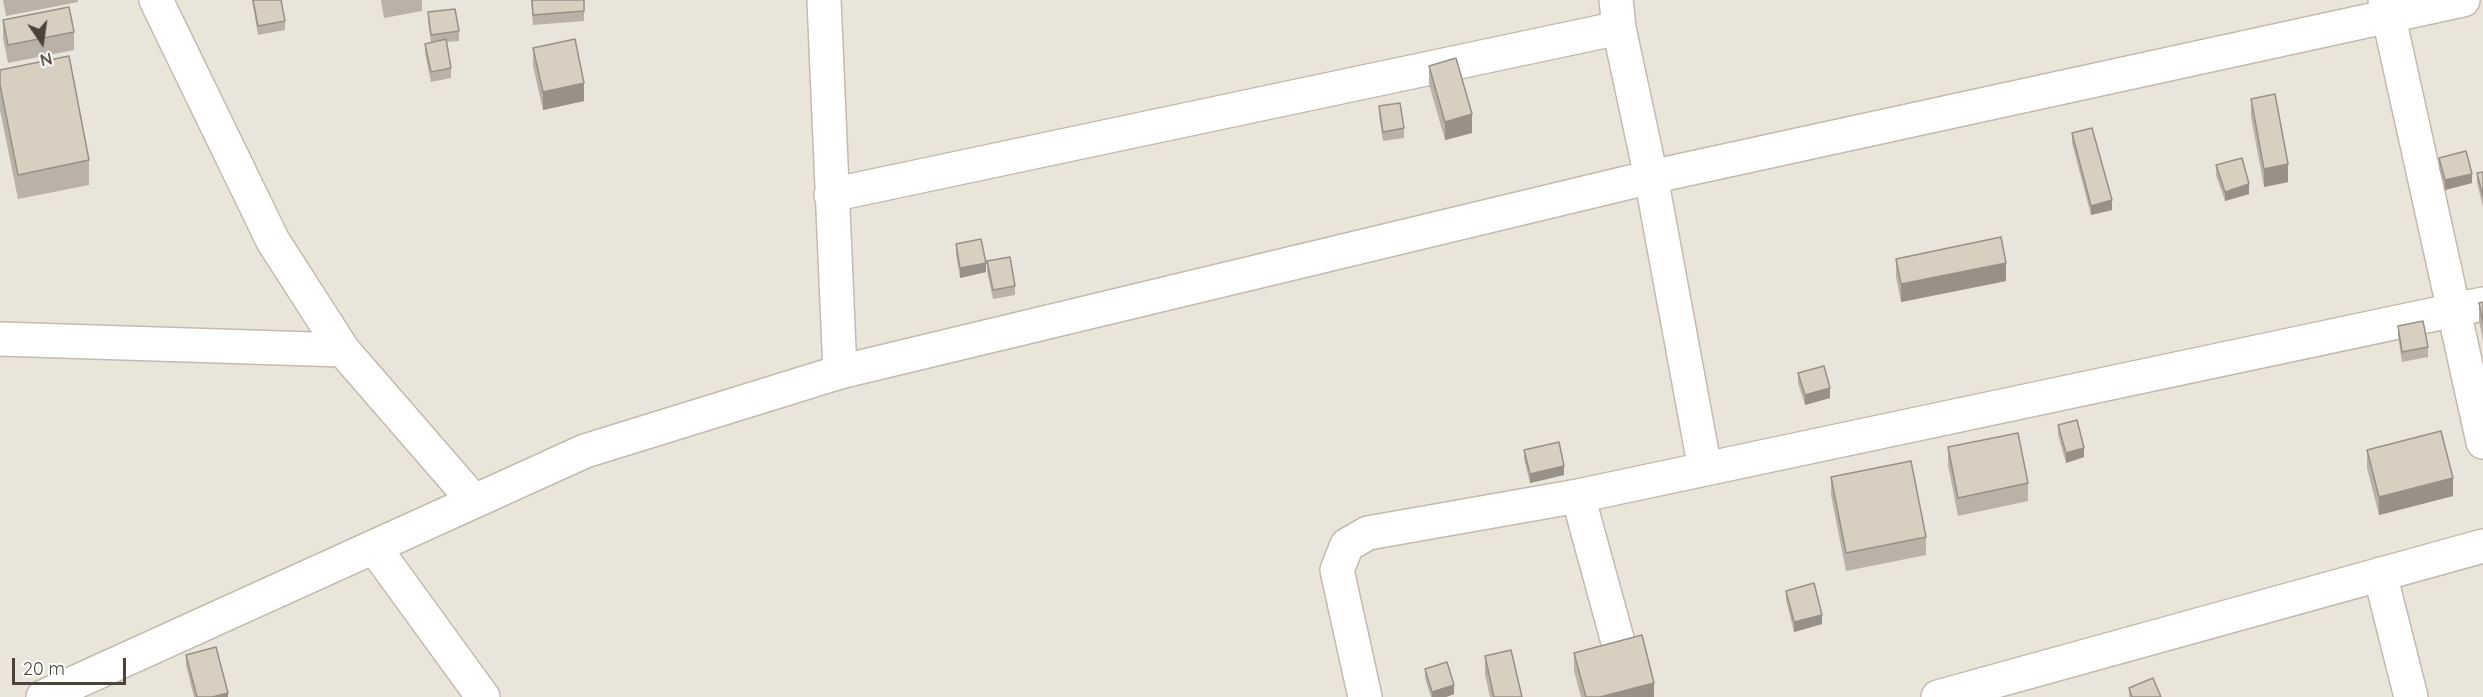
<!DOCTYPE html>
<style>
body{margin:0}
#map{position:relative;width:2483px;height:697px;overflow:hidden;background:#f6f3ec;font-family:Quicksand,sans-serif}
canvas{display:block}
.north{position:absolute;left:12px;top:12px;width:60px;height:60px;-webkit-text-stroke:4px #fff;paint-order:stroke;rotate:167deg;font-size:16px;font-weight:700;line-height:24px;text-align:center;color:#4b4439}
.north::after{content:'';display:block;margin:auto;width:21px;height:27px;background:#4b4439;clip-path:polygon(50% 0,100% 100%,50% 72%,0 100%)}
.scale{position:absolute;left:12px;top:658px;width:114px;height:27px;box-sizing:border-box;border:3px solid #4b4439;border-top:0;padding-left:8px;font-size:18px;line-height:21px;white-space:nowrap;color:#4b4439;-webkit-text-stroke:4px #fff;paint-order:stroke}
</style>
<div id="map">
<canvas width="2483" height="697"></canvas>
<div class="north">N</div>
<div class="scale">20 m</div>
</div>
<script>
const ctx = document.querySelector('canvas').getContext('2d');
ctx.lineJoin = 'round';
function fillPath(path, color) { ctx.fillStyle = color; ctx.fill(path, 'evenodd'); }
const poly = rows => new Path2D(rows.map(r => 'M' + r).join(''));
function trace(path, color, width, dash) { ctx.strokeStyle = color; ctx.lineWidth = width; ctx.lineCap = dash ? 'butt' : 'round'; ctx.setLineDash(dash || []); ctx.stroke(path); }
fillPath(poly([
 [0,0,2483,0,2483,697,0,697]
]), '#eae5da');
const minor = poly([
 [156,0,273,241,343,350,474,501],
 [824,0,840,372],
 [1616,0,1619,28,1651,177,1705,469],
 [2385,0,2483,442],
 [831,195,1619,28],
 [0,339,343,350],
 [1578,496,1633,697],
 [374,547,483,697],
 [2380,574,2411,697],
 [43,697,585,451,840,372,1651,177,2463,0],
 [1365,697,1337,570,1347,545,1368,533,1578,496,2483,304],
 [1938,697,2483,546]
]);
trace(minor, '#c2bbae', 36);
trace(minor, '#fff', 33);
fillPath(poly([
 [3,0,78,0,78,2,6,16],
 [252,0,281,0,285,21,285,30,258,35],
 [381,0,422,0,422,11,384,18],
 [531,0,584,0,584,21,533,25],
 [428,12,459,31,459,41,447,42,451,68,451,78,431,82,425,53,425,44,431,42,428,22],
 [3,20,74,32,74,50,8,63,3,38],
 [533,48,584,101,543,110,533,66],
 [1429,66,1472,133,1445,140,1429,84],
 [0,70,89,160,89,185,18,199,0,110],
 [2251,99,2288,182,2264,187,2251,117],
 [1379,106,1404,128,1404,138,1383,141,1379,116],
 [2072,133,2112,210,2091,215,2072,143],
 [2439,158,2472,183,2445,190,2439,168],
 [2216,165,2249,194,2225,201,2216,175],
 [2483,172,2483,207,2477,183,2477,173],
 [956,244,986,272,960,278,956,254],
 [1896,259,2006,281,1901,302,1896,277],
 [987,261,1015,286,1015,295,993,299,987,271],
 [2483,302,2483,341,2479,321,2479,303],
 [2398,326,2428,347,2428,357,2402,362,2398,336],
 [1798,373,1830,398,1805,405,1798,383],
 [2058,425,2084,457,2066,463,2058,435],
 [1948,447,2028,483,2028,501,1958,516,1948,465],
 [1524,450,1564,475,1530,483,1524,459],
 [2367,450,2453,496,2379,515,2367,468],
 [1831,477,1926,537,1926,555,1846,571,1831,495],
 [1786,591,1822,624,1794,632,1786,600],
 [1574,653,1654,697,1581,697,1574,671],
 [186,655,228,697,194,697,186,665],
 [1485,656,1522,697,1490,697,1485,674],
 [1425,669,1454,694,1446,697,1431,697,1425,678],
 [2129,688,2161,697,2129,697]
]), '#bab2a6');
fillPath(poly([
 [584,83,584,101,543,110,543,92],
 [1472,114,1472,133,1445,140,1445,122],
 [2288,164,2288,182,2264,187,2264,169],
 [2472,174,2472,183,2445,190,2445,180],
 [2249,184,2249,194,2225,201,2225,192],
 [2112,200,2112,210,2091,215,2091,206],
 [986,263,986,272,960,278,960,268],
 [2006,263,2006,281,1901,302,1901,284],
 [1830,388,1830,398,1805,405,1805,395],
 [2084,448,2084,457,2066,463,2066,453],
 [1564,466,1564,475,1530,483,1530,474],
 [2453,478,2453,496,2379,515,2379,497],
 [1822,615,1822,624,1794,632,1794,622],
 [1654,683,1654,697,1600,697],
 [1454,685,1454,694,1446,697,1432,697,1432,692],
 [228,693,228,697,212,697]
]), '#979187');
const building = poly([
 [253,0,281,0,285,21,258,26,253,0],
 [532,0,584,0,584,11,533,15,532,0],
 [69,7,74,32,8,45,3,20,69,7],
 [455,9,459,31,431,35,428,12,455,9],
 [446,39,451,68,431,72,425,44,446,39],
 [575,39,584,83,543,92,533,48,575,39],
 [69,56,89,160,18,175,0,85,0,70,69,56],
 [1456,58,1472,114,1445,122,1429,66,1456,58],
 [2275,94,2288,164,2264,169,2251,99,2275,94],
 [1400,103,1404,128,1383,132,1379,106,1400,103],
 [2092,128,2112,200,2091,206,2072,133,2092,128],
 [2466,151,2472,174,2445,180,2439,158,2466,151],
 [2242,158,2249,184,2225,192,2216,165,2242,158],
 [2483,172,2483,197,2477,173,2483,172],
 [2001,237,2006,263,1901,284,1896,259,2001,237],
 [981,239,986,263,960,268,956,244,981,239],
 [1010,257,1015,286,993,290,987,261,1010,257],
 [2483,302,2483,323,2479,303,2483,302],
 [2423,321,2428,347,2402,352,2398,326,2423,321],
 [1824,366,1830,388,1805,395,1798,373,1824,366],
 [2077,420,2084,448,2066,453,2058,425,2077,420],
 [2441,431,2453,478,2379,497,2367,450,2441,431],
 [2018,433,2028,483,1958,498,1948,447,2018,433],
 [1559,442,1564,466,1530,474,1524,450,1559,442],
 [1911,461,1926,537,1846,553,1831,477,1911,461],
 [1814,583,1822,615,1794,622,1786,591,1814,583],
 [1642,635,1654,683,1600,697,1586,697,1574,653,1642,635],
 [216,647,228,693,212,697,197,697,186,655,216,647],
 [1511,650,1522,697,1494,697,1485,656,1511,650],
 [1447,662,1454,685,1432,692,1425,669,1447,662],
 [2153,678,2161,697,2132,697,2129,688,2153,678]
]);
fillPath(building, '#d8cfc1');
trace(building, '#979187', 1.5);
</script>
